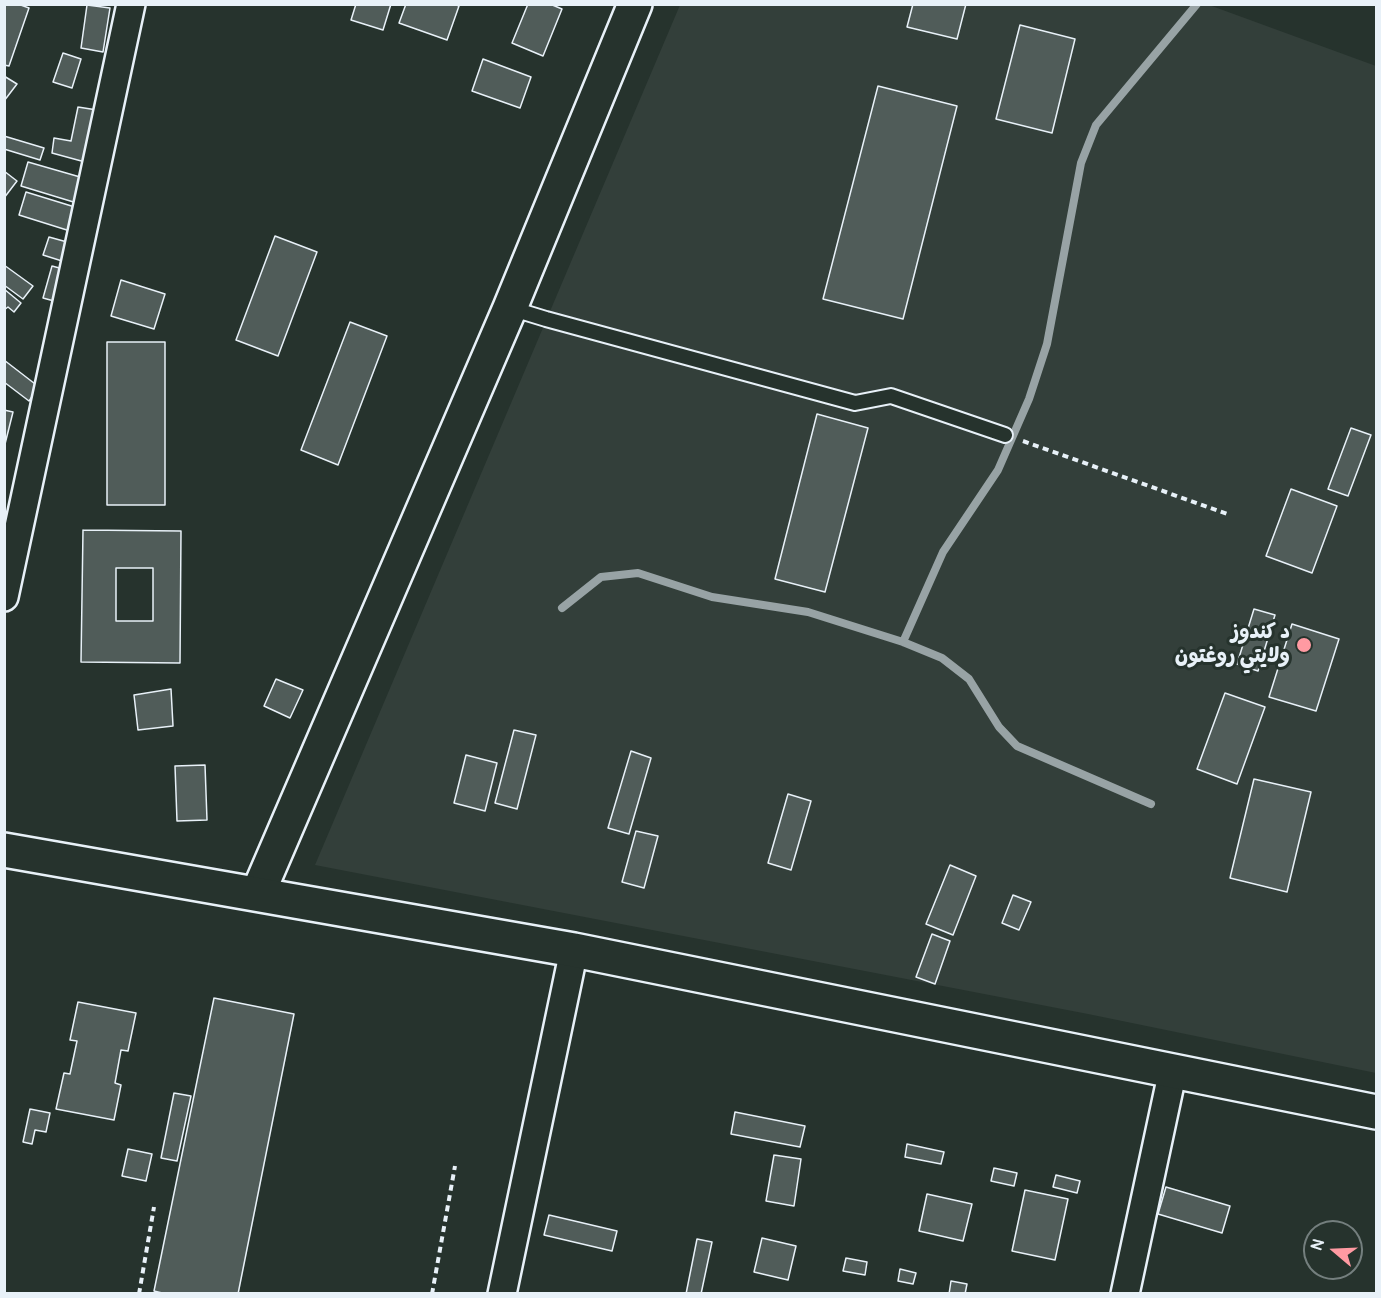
<!DOCTYPE html>
<meta charset="utf-8">
<style>
body{margin:0}
#map{position:relative;width:1381px;height:1298px;overflow:hidden;background:#26332d;font-family:Pangolin,sans-serif}
canvas{display:block}
.frame{position:absolute;inset:0;border:6px solid #e8f1f8;pointer-events:none}
.north{position:absolute;left:1303px;top:1220px;width:60px;height:60px;box-sizing:border-box;background:#26332d;border:2px solid #747f7e;border-radius:50%;rotate:289deg;font-size:16px;font-weight:700;line-height:24px;text-align:center;color:#e8f1f8}
.north::after{content:'';display:block;margin:auto;width:21px;height:27px;background:#ff9aa2;clip-path:polygon(50% 0,100% 100%,50% 72%,0 100%)}
</style>
<div id="map">
<canvas width="1381" height="1298"></canvas>
<div class="frame"></div>
<div class="north">N</div>
</div>
<script>
const ctx = document.querySelector('canvas').getContext('2d');
ctx.lineJoin = 'round';
function fillPath(path, color) { ctx.fillStyle = color; ctx.fill(path, 'evenodd'); }
const poly = rows => new Path2D(rows.map(r => 'M' + r).join(''));
function trace(path, color, width, dash) { ctx.strokeStyle = color; ctx.lineWidth = width; ctx.lineCap = dash ? 'butt' : 'round'; ctx.setLineDash(dash || []); ctx.stroke(path); }
function label(font, color, halo, rows, align = 'center') {
  ctx.font = font + ' Pangolin,"Playpen Sans Arabic",sans-serif'; ctx.lineWidth = 6; ctx.setLineDash([]); ctx.textBaseline = 'middle'; ctx.strokeStyle = halo; ctx.fillStyle = color; for (const [text, x, y, turn = 0] of rows) {
    ctx.save(); ctx.translate(x, y); ctx.rotate((+turn || 0) * Math.PI / 180); ctx.textAlign = isNaN(turn) ? turn : align; if (halo) ctx.strokeText(text, 0, 0); ctx.fillText(text, 0, 0); ctx.restore();
  }
}
fillPath(poly([
 [680,5,1209,5,1376,66,1376,1073,1088,1014,315,865]
]), '#333f3a');
trace(poly([
 [562,608,601,577,638,573,712,597,808,612,903,642,942,658,969,679,999,727,1017,746,1151,804],
 [903,642,943,552,998,470,1029,399,1047,344,1081,163,1096,125,1197,4]
]), '#98a3a5', 8);
const building = poly([
 [4,4,18,4,29,8,9,66,4,65,4,4],
 [356,4,391,4,383,30,351,20,356,4],
 [406,4,454,4,459,6,447,40,399,23,406,4],
 [528,4,550,4,562,9,543,56,512,43,528,4],
 [913,4,966,4,957,39,907,27,913,4],
 [87,5,110,8,103,52,81,48,87,5],
 [1020,25,1075,39,1052,133,996,119,1020,25],
 [63,53,81,59,72,88,53,82,63,53],
 [483,59,531,77,520,108,472,91,483,59],
 [4,76,17,84,4,101,4,76],
 [878,86,957,106,903,319,823,299,878,86],
 [78,107,97,110,85,162,52,153,54,138,71,141,78,107],
 [4,136,44,148,40,160,4,149,4,136],
 [28,162,87,179,80,204,21,186,28,162],
 [4,171,17,181,4,198,4,171],
 [26,192,78,208,70,231,19,215,26,192],
 [275,236,317,252,278,356,236,340,275,236],
 [49,237,67,242,62,261,43,255,49,237],
 [4,265,33,286,23,299,4,285,4,265],
 [52,266,63,269,54,301,43,298,52,266],
 [121,280,165,294,154,329,111,316,121,280],
 [4,289,21,303,14,312,8,307,4,310,4,289],
 [350,322,387,336,338,465,301,450,350,322],
 [107,342,165,342,165,505,107,505,107,342],
 [4,360,39,387,29,401,4,382,4,360],
 [4,410,13,412,4,448,4,410],
 [817,414,868,428,825,592,775,579,817,414],
 [1351,428,1371,435,1348,496,1328,489,1351,428],
 [1291,489,1337,506,1312,573,1266,556,1291,489],
 [83,530,181,531,180,663,81,662,83,530],
 [116,568,153,568,153,621,116,621,116,568],
 [1254,609,1275,615,1258,671,1237,664,1254,609],
 [1292,624,1339,639,1316,711,1269,697,1292,624],
 [276,679,303,690,290,718,264,706,276,679],
 [171,689,173,726,138,730,134,695,171,689],
 [1225,693,1265,707,1237,784,1197,769,1225,693],
 [514,730,536,735,517,809,495,803,514,730],
 [631,751,651,758,629,834,608,828,631,751],
 [466,755,497,763,485,811,454,803,466,755],
 [205,765,207,820,177,821,175,766,205,765],
 [1254,779,1311,792,1287,892,1230,878,1254,779],
 [788,794,811,801,791,870,768,863,788,794],
 [636,831,658,836,644,888,622,882,636,831],
 [950,865,976,876,953,935,926,924,950,865],
 [1013,895,1031,902,1019,930,1002,923,1013,895],
 [932,934,950,941,935,984,916,977,932,934],
 [214,998,294,1014,238,1294,166,1294,154,1291,214,998],
 [78,1002,136,1013,128,1051,121,1050,115,1083,121,1085,114,1120,56,1109,64,1073,70,1074,77,1041,70,1040,78,1002],
 [174,1093,191,1096,177,1161,161,1158,174,1093],
 [30,1109,50,1113,46,1132,35,1130,32,1144,23,1142,30,1109],
 [735,1112,805,1126,800,1147,731,1134,735,1112],
 [907,1144,944,1152,941,1164,905,1157,907,1144],
 [128,1149,152,1154,146,1181,122,1176,128,1149],
 [774,1155,801,1159,794,1206,766,1201,774,1155],
 [994,1168,1017,1173,1014,1186,991,1181,994,1168],
 [1056,1175,1080,1181,1077,1193,1053,1187,1056,1175],
 [1166,1187,1230,1206,1222,1233,1158,1214,1166,1187],
 [1025,1190,1068,1199,1055,1260,1012,1251,1025,1190],
 [927,1194,972,1204,963,1241,919,1231,927,1194],
 [549,1215,617,1231,612,1251,544,1235,549,1215],
 [762,1238,796,1246,788,1280,754,1272,762,1238],
 [697,1239,712,1242,701,1294,686,1294,697,1239],
 [846,1258,867,1262,865,1275,843,1271,846,1258],
 [900,1269,916,1273,913,1284,898,1281,900,1269],
 [951,1281,967,1284,965,1294,949,1294,951,1281]
]);
fillPath(building, '#505c59');
trace(building, '#e8f1f8', 1.5);
const lane = poly([
 [510,308,546,319,855,403,891,396,1005,435]
]);
const street = poly([
 [4,597,131,4],
 [502,1294,574,950],
 [1125,1294,1173,1070]
]);
const secondary = poly([
 [258,893,510,308,635,4]
]);
const highway = poly([
 [4,850,574,950,1376,1112]
]);
trace(lane, '#e8f1f8', 18);
trace(street, '#e8f1f8', 32);
trace(secondary, '#e8f1f8', 38);
trace(highway, '#e8f1f8', 38);
trace(poly([
 [1023,441,1230,515],
 [139,1294,154,1207],
 [432,1294,455,1166]
]), '#e8f1f8', 4, [6, 4.5]);
trace(lane, '#26332d', 14);
trace(street, '#26332d', 27);
trace(secondary, '#26332d', 33);
trace(highway, '#26332d', 33);
for (const [x, y, r, color] of [
 [1304,645,8,"#ff9aa2"]
]) { const dot = new Path2D(); dot.arc(x, y, r, 0, 2 * Math.PI); ctx.fillStyle = color; ctx.fill(dot); trace(dot, '#26332d', 2); }
label('bold 21px', '#e8f1f8', '#26332d', [
 ["د کندوز",1290,633],
 ["ولایتي روغتون",1290,657]
], 'right');
</script>
